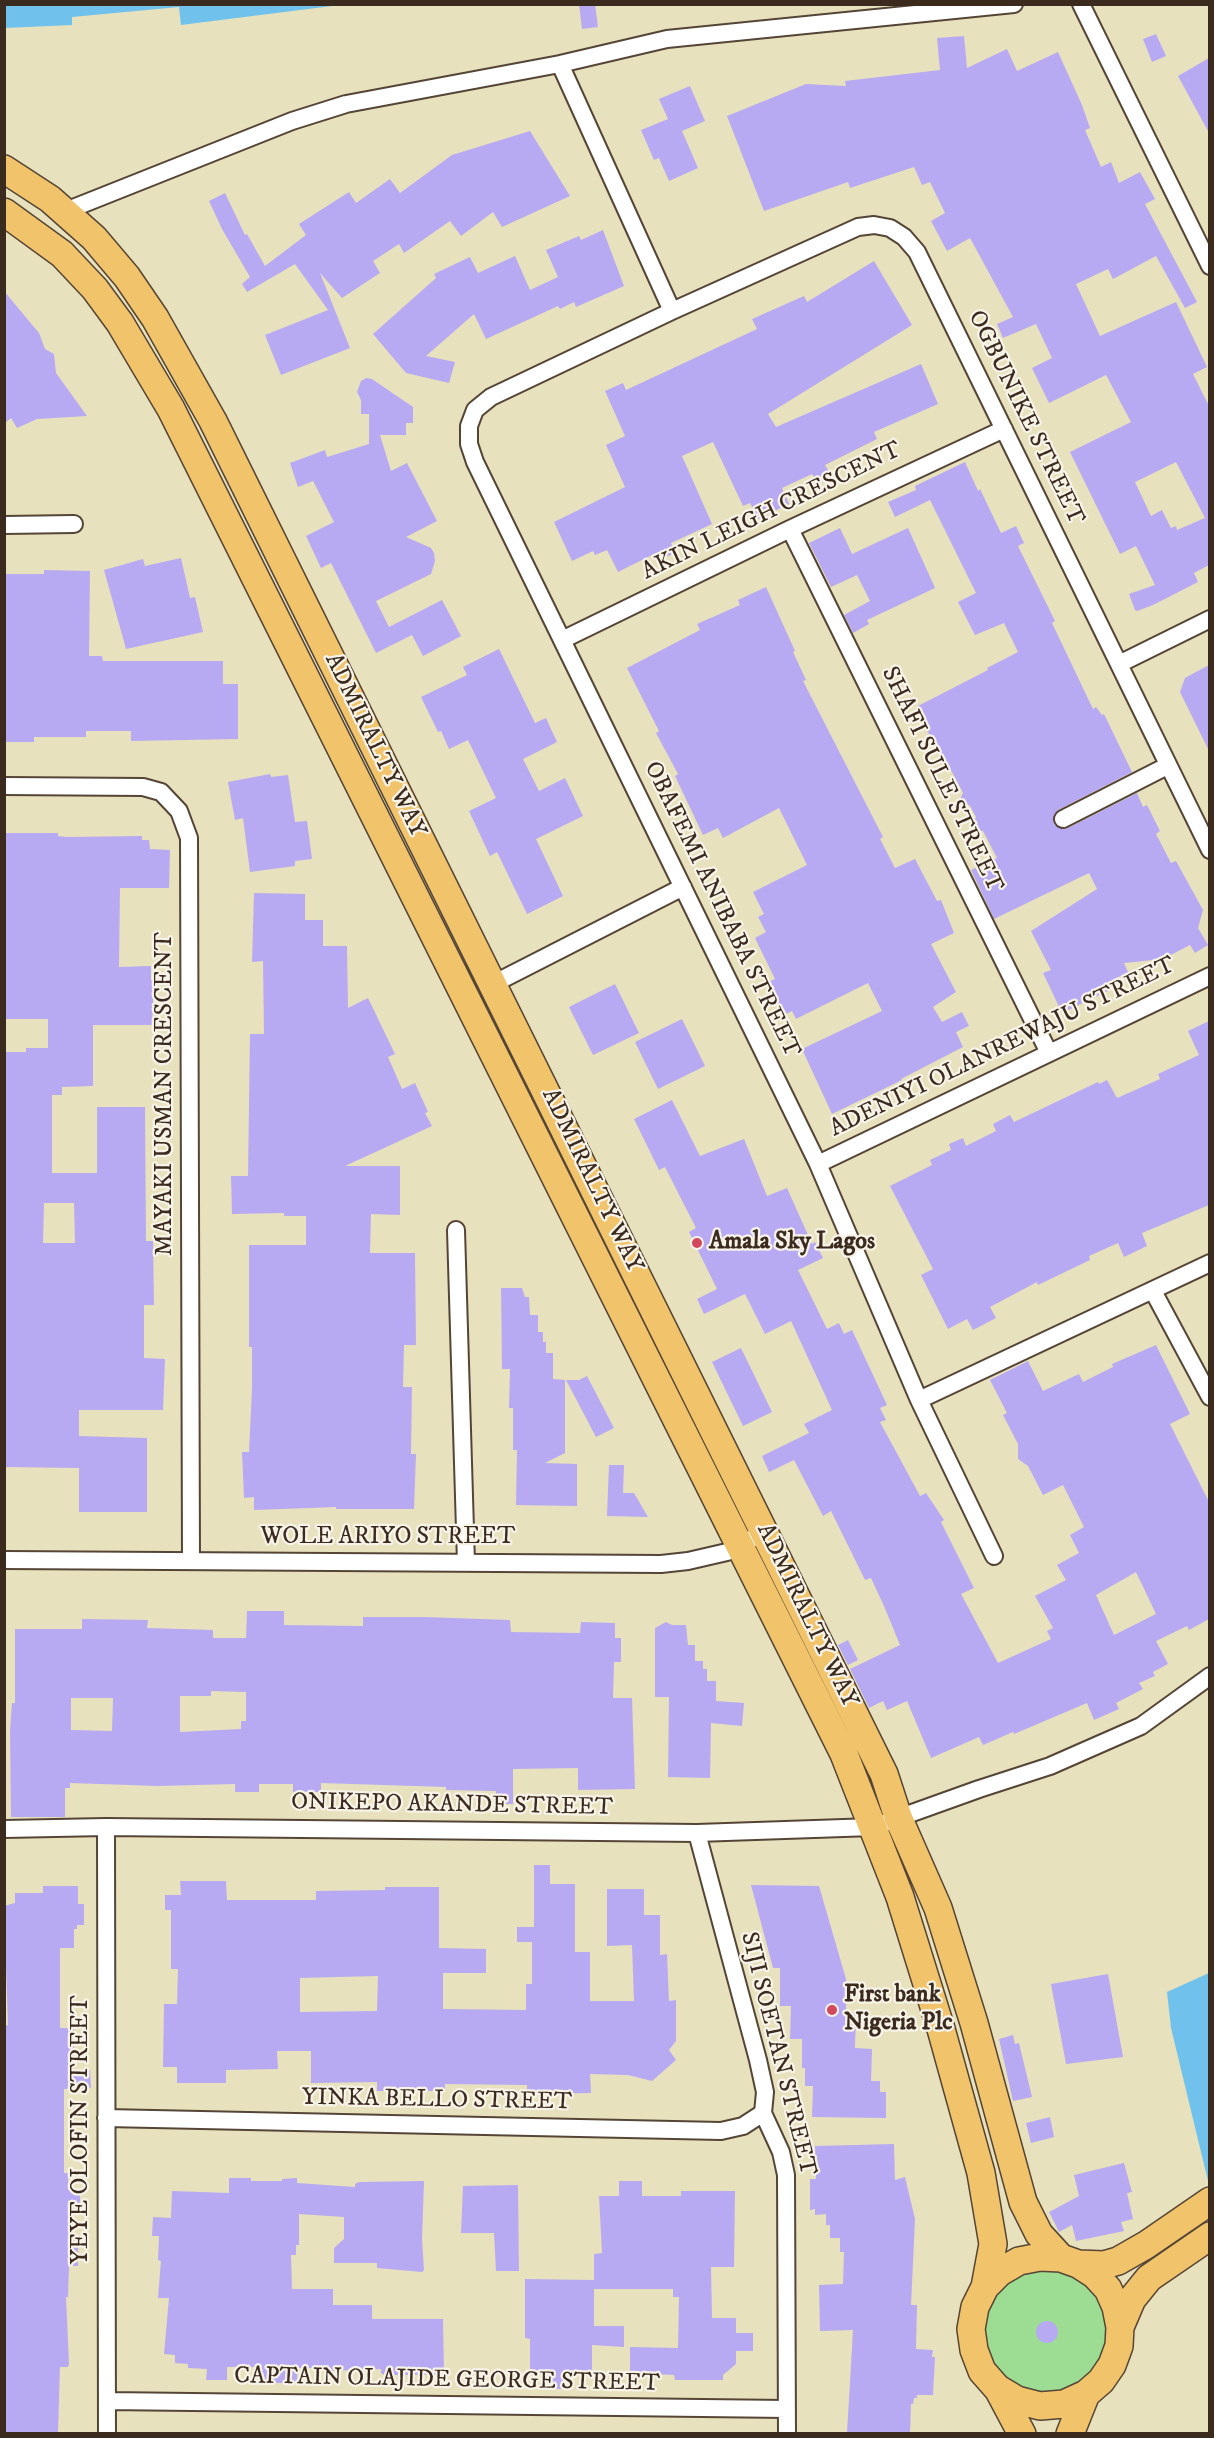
<!DOCTYPE html>
<style>
body{margin:0}
#map{position:relative;width:1214px;height:2438px;overflow:hidden;background:#e8e1bd;font-family:"IM FELL DW Pica",serif}
canvas{display:block}
.frame{position:absolute;inset:0;border:6px solid #3b2a1e;pointer-events:none}
</style>
<div id="map">
<canvas width="1214" height="2438"></canvas>
<div class="frame"></div>
</div>
<script>
const ctx = document.querySelector('canvas').getContext('2d');
ctx.lineJoin = 'round';
function fillPath(path, color) { ctx.fillStyle = color; ctx.fill(path, 'evenodd'); }
const poly = rows => new Path2D(rows.map(r => 'M' + r).join(''));
function trace(path, color, width, dash) { ctx.strokeStyle = color; ctx.lineWidth = width; ctx.lineCap = dash ? 'butt' : 'round'; ctx.setLineDash(dash || []); ctx.stroke(path); }
function label(font, color, halo, rows, align = 'center') {
  ctx.font = font + ' "IM FELL DW Pica",serif'; ctx.lineWidth = 4.5; ctx.setLineDash([]); ctx.textBaseline = 'middle'; ctx.strokeStyle = halo; ctx.fillStyle = color; for (const [text, x, y, turn = 0] of rows) {
    ctx.save(); ctx.translate(x, y); ctx.rotate((+turn || 0) * Math.PI / 180); ctx.textAlign = isNaN(turn) ? turn : align; if (halo) ctx.strokeText(text, 0, 0); ctx.fillText(text, 0, 0); ctx.restore();
  }
}
fillPath(poly([
 '984 2331a62 62 0 1 1 124 0a62 62 0 1 1-124 0Z'
]), '#9ddd93');
fillPath(poly([
 [5,4,340,4,340,5,181,25,179,7,72,17,72,25,5,28],
 [1209,1973,1209,2185,1171,2028,1167,1992]
]), '#70c2ec');
fillPath(poly([
 [579,4,595,4,598,27,582,29],
 [1156,34,1166,56,1152,62,1143,39],
 [964,36,967,68,1007,49,1017,71,1058,52,1082,105,1090,128,1085,130,1101,167,1111,162,1119,183,1140,172,1155,199,1145,204,1197,302,1185,308,1156,256,1113,279,1108,269,1076,284,1100,336,1176,302,1207,367,1193,374,1209,406,1209,565,1194,573,1198,582,1153,605,1137,611,1135,610,1129,594,1155,585,1136,546,1120,554,1070,452,1131,422,1106,375,1049,403,1032,368,1052,358,1036,324,1003,338,997,324,1013,317,970,238,947,251,931,221,945,213,930,182,922,185,914,167,850,188,848,182,764,211,727,116,806,84,846,86,845,81,940,70,937,38],
 [1176,462,1205,518,1177,530,1176,526,1171,528,1162,510,1151,516,1135,482],
 [1209,58,1209,133,1178,76],
 [690,86,705,121,682,131,698,168,669,181,659,158,654,160,641,130,668,119,659,99],
 [530,131,570,196,502,227,493,212,461,236,450,221,404,253,399,244,373,261,380,273,342,298,320,273,350,348,281,375,265,335,328,310,295,264,247,292,242,284,250,277,222,229,209,201,225,193,245,235,247,234,265,266,306,235,299,224,349,192,356,203,390,179,400,193,452,155],
 [603,230,624,286,576,307,574,302,560,309,558,306,486,339,474,314,426,356,455,362,449,383,406,373,373,334,436,278,434,274,470,257,478,273,515,256,530,290,558,277,546,250,579,236,581,240],
 [874,261,912,325,768,414,776,427,921,364,938,404,874,432,877,439,825,465,832,477,818,485,812,474,782,488,789,504,758,519,750,503,743,506,713,442,682,456,712,524,671,543,675,553,659,560,656,553,618,572,607,550,595,555,593,551,572,561,554,522,625,487,606,445,625,436,605,391,623,383,626,390,757,329,752,319,804,296,807,302],
 [4,291,39,333,45,349,54,354,56,373,87,416,37,419,17,428,11,418,4,424],
 [366,378,372,379,413,407,413,423,406,423,406,435,380,435,391,471,407,463,437,521,406,537,431,548,434,553,435,561,431,574,376,601,389,627,442,600,461,636,423,656,412,635,376,653,331,563,321,568,306,536,334,522,313,481,298,487,290,463,325,450,327,457,369,444,369,414,361,414,361,400,357,392,361,381],
 [965,462,978,491,980,489,1001,533,1016,526,1024,543,1018,546,1055,621,1052,623,1093,709,1096,707,1102,715,1104,714,1132,772,1058,810,1053,818,1054,824,1062,829,1068,828,1137,793,1143,807,1147,805,1160,831,1156,834,1171,863,1176,861,1203,910,1198,928,1208,945,1195,953,1190,945,1163,959,1124,963,1128,972,1105,984,1108,991,1062,1013,1043,973,1051,970,1031,931,1097,889,1089,873,994,919,971,870,997,858,983,831,971,829,976,817,970,806,960,799,963,793,951,770,947,772,916,707,988,670,987,668,1018,652,1004,623,975,635,958,602,976,593,930,500,895,517,888,502,916,490,915,486],
 [840,528,852,554,908,528,935,588,867,620,869,624,853,633,844,615,870,601,857,575,831,587,809,543],
 [181,558,190,598,195,597,203,632,126,649,104,570,143,559,145,566],
 [44,570,90,571,89,656,102,656,103,661,223,661,223,684,238,684,238,739,131,741,131,731,86,731,86,737,34,737,34,742,4,742,4,574,44,574],
 [766,587,795,651,793,652,806,680,803,681,883,837,880,839,895,868,915,859,937,901,941,900,954,933,931,944,956,992,933,1007,942,1022,962,1012,969,1026,956,1032,963,1047,901,1079,902,1080,832,1114,802,1049,882,1011,868,983,796,1019,792,1011,782,1016,766,983,775,979,755,938,766,932,758,917,764,914,753,892,807,865,779,808,723,838,718,828,703,835,675,776,678,774,656,733,659,731,627,668,700,630,697,624,740,605,738,600],
 [499,649,535,723,546,718,557,742,523,759,539,791,565,778,583,816,536,839,563,896,527,914,497,852,490,856,469,811,496,798,468,740,449,749,441,731,438,732,421,697,467,675,463,667],
 [1209,665,1209,751,1180,692,1185,678],
 [270,774,271,777,288,775,295,822,307,821,312,859,295,861,295,866,250,872,243,818,235,820,228,782],
 [4,833,58,833,58,836,66,837,142,836,142,840,149,840,150,849,170,850,169,888,120,888,119,967,151,966,151,980,154,980,152,1025,93,1025,93,1086,62,1087,62,1095,52,1095,52,1173,97,1173,97,1107,145,1107,146,1241,153,1241,154,1305,144,1305,144,1358,165,1359,163,1410,79,1410,79,1436,147,1438,147,1512,79,1512,79,1468,4,1467,4,1052,26,1052,26,1048,48,1048,48,1019,4,1019],
 [44,1203,74,1203,75,1243,43,1243],
 [254,893,305,894,305,920,323,920,323,946,347,946,348,1008,368,998,395,1054,388,1057,402,1089,415,1083,428,1112,425,1113,432,1126,345,1166,400,1166,400,1215,371,1214,370,1253,415,1253,416,1345,404,1345,403,1387,412,1387,411,1454,416,1454,414,1509,336,1509,336,1507,254,1510,254,1497,244,1498,242,1452,249,1452,252,1389,252,1347,249,1347,249,1245,306,1245,306,1216,284,1216,284,1213,232,1214,231,1176,248,1176,250,1034,264,1034,263,961,252,962],
 [615,984,639,1033,593,1055,569,1007],
 [682,1019,705,1066,658,1089,635,1042],
 [1209,1021,1209,1205,1142,1233,1147,1246,1124,1257,1118,1243,1089,1256,1090,1260,1038,1285,1037,1282,990,1307,996,1318,973,1330,967,1319,948,1329,921,1275,933,1269,890,1186,932,1165,930,1160,951,1150,949,1144,963,1138,966,1146,996,1131,993,1124,1010,1115,1014,1122,1098,1082,1099,1084,1107,1080,1117,1098,1160,1079,1158,1074,1199,1055,1188,1031],
 [672,1100,700,1156,744,1139,767,1196,787,1188,812,1244,815,1242,823,1258,798,1270,827,1329,839,1323,844,1334,852,1330,887,1405,880,1408,886,1420,880,1422,920,1496,926,1493,944,1520,941,1522,974,1588,961,1594,998,1663,1051,1639,1047,1631,1053,1628,1035,1596,1066,1580,1057,1565,1079,1553,1070,1535,1084,1527,1063,1485,1043,1495,1028,1466,1018,1459,1018,1444,1003,1415,1007,1413,990,1380,1028,1361,1043,1391,1079,1374,1083,1382,1113,1367,1112,1364,1156,1345,1190,1414,1170,1424,1209,1502,1209,1619,1189,1630,1187,1626,1156,1641,1168,1664,1153,1672,1155,1676,1139,1683,1143,1689,1116,1703,1119,1709,1094,1720,1087,1703,1014,1734,1013,1732,983,1745,979,1737,931,1758,907,1701,887,1710,883,1701,869,1708,850,1669,900,1645,884,1606,871,1578,865,1580,831,1511,823,1516,794,1460,769,1472,762,1456,809,1433,804,1424,832,1410,791,1321,765,1334,745,1294,704,1314,697,1299,717,1289,689,1232,696,1228,665,1167,659,1170,634,1119],
 [1136,1572,1156,1614,1114,1635,1096,1595],
 [501,1288,522,1288,525,1297,529,1297,530,1315,538,1315,538,1332,543,1332,543,1342,546,1342,546,1353,553,1353,553,1379,565,1380,565,1453,545,1463,577,1464,577,1506,516,1505,517,1450,513,1450,513,1408,509,1408,510,1369,502,1369],
 [741,1348,772,1412,743,1426,712,1362],
 [587,1376,614,1428,596,1437,566,1380,579,1380],
 [609,1465,624,1465,623,1493,634,1493,648,1517,607,1516],
 [247,1611,284,1611,284,1625,363,1626,363,1617,424,1617,510,1620,511,1632,580,1633,581,1622,615,1623,615,1638,621,1638,621,1662,614,1662,613,1698,632,1698,635,1789,578,1790,578,1768,513,1769,513,1804,495,1804,496,1791,446,1790,446,1787,321,1783,321,1792,293,1792,293,1784,259,1784,259,1792,235,1792,235,1784,158,1786,70,1783,70,1788,65,1788,65,1817,11,1817,10,1730,12,1703,15,1703,15,1629,82,1629,82,1619,148,1620,147,1628,213,1630,213,1638,246,1638],
 [211,1691,246,1692,246,1721,241,1721,241,1729,180,1732,180,1696,211,1696],
 [71,1698,113,1698,112,1731,71,1730],
 [666,1622,672,1625,686,1625,688,1645,695,1645,695,1661,703,1661,703,1669,707,1669,707,1681,716,1681,716,1701,744,1703,742,1726,711,1723,710,1778,668,1777,669,1697,655,1697,655,1628],
 [848,1640,858,1660,848,1665,838,1645],
 [534,1865,550,1865,550,1884,575,1884,575,1952,590,1952,590,2001,634,2001,632,1945,607,1946,607,1889,644,1889,644,1915,660,1915,660,1955,667,1954,669,2001,676,2000,676,2041,669,2050,676,2060,652,2081,628,2075,590,2074,591,2093,527,2094,527,2085,445,2084,445,2091,377,2091,377,2082,311,2083,311,2051,277,2051,278,2069,226,2070,226,2083,177,2083,177,2067,163,2067,164,2004,177,2004,178,1969,171,1969,171,1910,165,1910,165,1895,181,1895,180,1881,226,1881,227,1900,316,1900,316,1891,385,1890,385,1887,439,1887,439,1948,486,1949,486,1973,443,1973,443,2009,526,2010,526,1984,532,1984,532,1942,517,1942,517,1927,534,1927],
 [378,1976,377,2011,300,2012,300,1978],
 [751,1885,819,1886,846,1979,846,2012,856,2013,855,2048,872,2049,871,2081,880,2081,880,2092,886,2092,886,2118,812,2117,813,2086,805,2086,805,2068,802,2068,802,2039,790,2039,791,2006,780,2006,780,1968,773,1968],
 [43,1886,78,1886,78,1904,84,1904,84,1925,77,1925,77,1929,74,1929,74,1948,60,1948,60,2028,74,2028,74,2070,90,2070,91,2088,64,2089,64,2173,68,2173,68,2190,80,2190,80,2210,68,2210,68,2240,78,2240,78,2266,69,2266,68,2297,66,2297,69,2364,68,2367,60,2367,58,2433,4,2433,4,2026,8,2025,4,1906,15,1903,15,1893,43,1893],
 [1108,1974,1123,2057,1066,2064,1051,1984],
 [1013,2035,1015,2044,1019,2043,1032,2097,1013,2101,999,2039],
 [1050,2117,1054,2137,1031,2143,1026,2123],
 [894,2144,895,2180,905,2177,915,2219,911,2305,917,2305,916,2349,933,2350,932,2357,935,2357,933,2395,917,2395,917,2398,914,2398,913,2404,911,2404,910,2433,847,2433,853,2330,820,2331,819,2285,843,2284,844,2252,840,2252,840,2238,830,2238,830,2225,826,2225,826,2214,815,2215,815,2209,810,2210,810,2179,816,2179,815,2146],
 [1124,2163,1132,2192,1127,2193,1133,2219,1121,2222,1124,2231,1076,2241,1072,2225,1059,2232,1049,2212,1079,2196,1074,2175],
 [229,2178,251,2178,251,2181,282,2181,282,2179,297,2178,297,2183,355,2187,355,2184,359,2182,424,2181,422,2239,424,2270,422,2272,377,2268,377,2263,334,2263,334,2248,344,2239,344,2217,299,2214,299,2245,296,2245,296,2255,291,2255,292,2289,333,2289,333,2305,372,2305,372,2319,443,2319,444,2375,384,2375,381,2373,381,2369,327,2371,327,2368,297,2368,297,2383,259,2383,259,2367,227,2367,227,2380,206,2380,207,2369,188,2368,188,2364,175,2363,175,2355,164,2354,169,2298,158,2298,161,2261,158,2260,159,2236,152,2236,153,2217,171,2218,172,2191,229,2193],
 [619,2181,642,2181,642,2196,681,2196,681,2191,735,2191,734,2267,711,2267,712,2318,736,2318,736,2333,753,2333,753,2351,736,2351,736,2364,723,2375,723,2380,675,2380,674,2375,630,2373,630,2347,678,2348,679,2297,673,2297,673,2289,594,2289,594,2326,624,2326,624,2347,592,2345,592,2373,564,2373,564,2389,543,2389,543,2373,530,2373,530,2339,525,2338,525,2279,594,2280,594,2254,602,2253,599,2196,619,2196],
 [518,2185,519,2271,496,2271,494,2233,461,2233,463,2186],
 '1036 2332a11 11 0 1 1 22 0a11 11 0 1 1-22 0Z'
]), '#b7aaf3');
const street = poly([
 [1081,4,1210,266],
 [560,64,672,311],
 [63,212,292,121,346,104,560,64,667,39,1014,4],
 [4,525,74,524],
 [790,529,1049,1053],
 [562,640,790,529,1004,429],
 [1119,664,1210,619],
 [4,786,143,787,161,792,179,811,189,838,191,1561],
 [1063,819,1167,766],
 [1210,850,917,252,904,237,890,228,874,225,858,227,672,311,491,397,475,410,469,426,469,444,475,462,818,1164,919,1400,1210,1263],
 [493,984,683,887],
 [818,1164,1210,976],
 [456,1230,466,1563],
 [1153,1291,1210,1397],
 [919,1400,994,1556],
 [4,1560,661,1564,688,1561,727,1552,740,1547,764,1530],
 [106,1827,107,2434],
 [4,1829,106,1827,697,1833,873,1827,979,1789,1050,1766,1141,1726,1210,1676],
 [697,1833,758,2060,765,2092,763,2113,781,2152,786,2175,787,2434],
 [106,2118,721,2131,743,2126,763,2113],
 [107,2401,787,2409]
]);
const primary = poly([
 [4,169,50,199,94,238,127,277,155,318,213,421,884,1774,898,1817,938,1908,974,2023,1023,2202,1039,2234,1061,2258],
 [4,212,62,254,95,289,120,323,171,409,844,1754,900,1897,941,2029,981,2173,993,2244,985,2287,975,2307,971,2329,974,2350,982,2371,997,2388,1017,2400,1040,2406,1064,2404,1086,2394,1101,2381,1112,2365,1119,2346,1120,2327,1116,2307,1108,2289,1095,2275,1078,2264,1061,2258,1040,2257,1019,2261,1000,2272,985,2287],
 [1078,2264,1104,2265,1118,2261,1146,2245,1210,2201],
 [1120,2327,1132,2299,1149,2278,1210,2236],
 [998,2389,1022,2434],
 [1070,2434,1086,2394]
]);
trace(street, '#554536', 20);
trace(primary, '#554536', 30);
trace(street, '#fff', 16);
trace(primary, '#f1c36a', 27);
for (const [x, y, r, color] of [
 [697,1243,6,"#d1495b"],
 [832,2010,6,"#d1495b"]
]) { const dot = new Path2D(); dot.arc(x, y, r, 0, 2 * Math.PI); ctx.fillStyle = color; ctx.fill(dot); trace(dot, '#f7f3e8', 2); }
label('24px', '#3b2a1e', '#f7f3e8', [
 ["OGBUNIKE STREET",1025,418,64],
 ["AKIN LEIGH CRESCENT",772,512,-26],
 ["ADMIRALTY WAY",374,746,64],
 ["SHAFI SULE STREET",941,780,64],
 ["OBAFEMI ANIBABA STREET",721,910,64],
 ["ADENIYI OLANREWAJU STREET",1003,1048,-26],
 ["MAYAKI USMAN CRESCENT",166,1094,-90],
 ["ADMIRALTY WAY",591,1181,64],
 ["WOLE ARIYO STREET",388,1538],
 ["ADMIRALTY WAY",806,1616,64],
 ["ONIKEPO AKANDE STREET",452,1806,1],
 ["SIJI SOETAN STREET",777,2054,76],
 ["YINKA BELLO STREET",437,2101,1],
 ["YEYE OLOFIN STREET",82,2130,-90],
 ["CAPTAIN OLAJIDE GEORGE STREET",447,2381,1]
]);
label('bold 24px', '#3b2a1e', '#f7f3e8', [
 ["Amala Sky Lagos",709,1243],
 ["First bank",844,1996],
 ["Nigeria Plc",844,2024]
], 'left');
</script>
